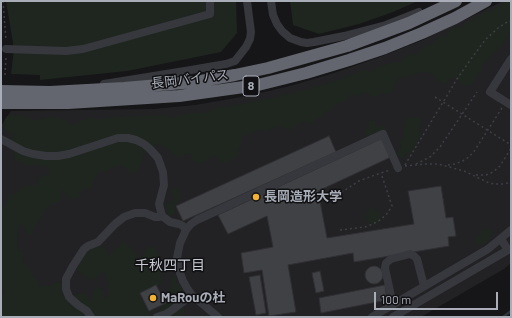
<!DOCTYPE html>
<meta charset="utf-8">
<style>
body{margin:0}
#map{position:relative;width:512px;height:318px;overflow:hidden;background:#161618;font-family:Barlow,sans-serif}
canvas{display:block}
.frame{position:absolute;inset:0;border:2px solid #a8adb8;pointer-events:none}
.scale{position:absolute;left:374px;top:292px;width:124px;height:18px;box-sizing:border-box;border:2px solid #a8adb8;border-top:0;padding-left:5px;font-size:12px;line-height:14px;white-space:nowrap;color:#a8adb8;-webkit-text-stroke:3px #111113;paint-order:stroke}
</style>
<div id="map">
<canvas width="512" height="318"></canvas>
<div class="frame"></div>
<div class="scale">100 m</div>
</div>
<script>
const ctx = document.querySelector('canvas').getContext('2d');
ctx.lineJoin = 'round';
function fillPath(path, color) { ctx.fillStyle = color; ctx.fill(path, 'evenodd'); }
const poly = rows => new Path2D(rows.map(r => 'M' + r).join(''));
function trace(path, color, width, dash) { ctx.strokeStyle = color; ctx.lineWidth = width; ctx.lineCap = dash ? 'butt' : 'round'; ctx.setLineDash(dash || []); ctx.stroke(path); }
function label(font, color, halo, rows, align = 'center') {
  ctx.font = font + ' Barlow,"Noto Sans JP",sans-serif'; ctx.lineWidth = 3; ctx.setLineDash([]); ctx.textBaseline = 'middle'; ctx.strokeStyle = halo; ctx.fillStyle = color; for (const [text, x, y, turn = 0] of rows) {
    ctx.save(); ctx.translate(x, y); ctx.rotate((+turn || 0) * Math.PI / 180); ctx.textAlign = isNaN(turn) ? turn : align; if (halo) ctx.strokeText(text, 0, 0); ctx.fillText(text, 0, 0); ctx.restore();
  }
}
fillPath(poly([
 [503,1,511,1,511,263,504,269,421,317,1,317,1,126,11,111,153,109,195,105,247,96,290,86,334,73,380,57,423,40]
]), '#222225');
fillPath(poly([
 [6,1,236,1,237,33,221,52,127,71,40,80,40,75,11,74,14,49],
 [290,1,418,1,393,12,359,24,319,34,293,25],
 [507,1,511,1,511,28,507,36,500,47,485,63,482,64,482,71,477,74,474,82,468,86,463,85,456,78,451,78,447,83,443,84,431,73,424,72,415,74,409,77,400,76,392,92,372,97,364,92,359,96,351,94,345,102,339,102,332,109,325,112,322,117,316,119,313,124,306,122,299,123,289,131,282,126,274,127,266,132,260,129,256,131,252,134,246,134,243,137,237,157,231,159,228,162,222,162,217,157,212,155,206,162,197,163,192,160,191,155,186,153,178,158,171,151,164,146,156,144,152,146,148,151,144,153,143,160,140,163,140,168,137,172,130,173,126,168,122,165,113,167,109,171,100,171,93,181,94,186,91,189,82,190,80,196,74,200,68,196,62,189,60,201,54,203,48,206,34,229,33,235,27,234,23,222,18,232,17,242,18,247,17,250,23,252,24,254,22,260,24,264,29,268,32,274,40,283,39,287,45,285,51,286,55,282,62,283,65,286,65,291,62,294,66,300,73,302,77,294,84,293,88,296,88,302,92,299,92,292,97,286,103,290,103,300,107,297,109,285,104,271,95,279,90,280,86,276,76,270,82,258,92,248,100,246,106,249,109,256,124,241,136,253,137,261,139,263,141,258,146,250,154,246,161,263,162,282,156,289,154,304,149,317,1,317,1,293,5,292,1,287,1,212,10,195,17,194,20,188,29,185,37,185,39,177,50,174,47,166,31,165,15,161,12,141,15,133,5,131,4,121,7,116,20,115,26,118,36,120,54,117,67,120,69,125,71,126,87,118,100,119,114,117,166,115,171,118,190,113,204,113,218,108,243,104,291,94,336,81,363,70,372,72,377,68,392,62,398,63,410,55,418,55,423,47,428,46,441,36,446,36,450,29,459,26,463,28,466,23,468,21,473,22,475,17,479,16,485,11,491,12,495,8],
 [408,117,420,118,422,122,419,130,421,134,414,149,410,153,406,154,402,159,397,155,398,151,401,149,400,145,401,139,405,136,403,134,403,129,406,125,405,123],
 [375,120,376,122,375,127,381,125,386,127,387,129,374,136,373,133,372,133,371,137,367,137,364,131,369,127,369,121],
 [173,188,177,189,180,193,181,197,179,201,175,205,176,213,170,217,167,217,166,212,165,204,170,202,173,204,174,198,171,191],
 [370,208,375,208,380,214,382,221,378,224,371,224,368,222,366,218,367,212],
 [486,227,490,229,493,233,492,236,490,237,491,238,486,243,480,245,475,243,475,240,476,237,480,235,479,231,481,230,485,231],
 [176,275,176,282,182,286,184,293,182,307,185,310,184,314,182,317,160,317,159,308,163,305,166,295,172,285,171,280,172,277]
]), '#1e261f');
trace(poly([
 [503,317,511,311]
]), '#2c353c', 2.5);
const building = poly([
 [329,136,336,152,183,221,176,206,329,136],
 [383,138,391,157,318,191,327,238,414,224,408,191,441,186,446,218,453,217,456,236,448,237,449,246,354,262,353,253,288,265,296,312,269,316,262,270,244,273,241,253,273,247,267,216,228,234,218,215,383,138],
 '365 275a9 9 0 1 1 18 0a9 9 0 1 1-18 0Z',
 [320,271,324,291,316,293,312,273,320,271],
 [260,275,266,313,256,315,249,277,260,275],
 [156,285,166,303,149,311,140,293,156,285],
 [385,285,387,300,321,313,319,298,385,285]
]);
fillPath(building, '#404145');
trace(building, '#303034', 1);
trace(poly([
 [3,1,6,41],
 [5,75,6,57],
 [435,97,511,145],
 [416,164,430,157,440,147,477,92],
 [405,165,457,79,471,59,485,40,498,28,504,24,509,21,511,22],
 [448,165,455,164,465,160,473,153,502,108],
 [405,166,424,164,438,164,464,171,489,183,494,184,504,184,511,182],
 [476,175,486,175,493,172,500,166,511,148],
 [333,198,359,181,375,175,390,170],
 [340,230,365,227,373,224,380,220,386,215,392,206,381,173]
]), '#3d3f44', 1.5, [2, 3]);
trace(poly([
 [271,1,273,15,277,24,282,31,290,38,301,42,307,43,314,42,344,36,386,25,419,12],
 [6,49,66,51,83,49,210,14,210,1],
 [511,59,490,92,511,105],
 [104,84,191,70,226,64,235,61,246,47,250,39,251,32,247,1],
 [1,139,23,151,33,154,46,156,58,156,69,154,118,138,128,138,136,140,144,144,150,149,158,158,163,172,164,185,159,204,162,216,170,222,179,224,183,226,186,230],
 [393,305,385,268,386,263,391,259,410,254,414,256,417,259,424,286],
 [91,317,87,311,78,305,69,297,66,289,66,279,73,266,84,249,88,246,98,242,115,224,124,217,135,213,145,213,155,217,159,217,162,216],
 [157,317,166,314,172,310,192,295],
 [218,317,192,295,187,288,183,281,180,273,177,258,180,243,186,230,191,224,197,220,383,134,398,168],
 [372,317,488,249,511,230],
 [393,317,508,250,501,239]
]), '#37383d', 8);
trace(poly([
 [1,91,50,92,124,88,195,82,235,75,268,68,347,46,409,23,456,1],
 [1,103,68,103,179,96,258,85,306,73,349,60,385,48,422,33,455,18,486,1]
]), '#63666e', 12);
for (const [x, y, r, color] of [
 [256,197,4,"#f2b134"],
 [153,298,4,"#f2b134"]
]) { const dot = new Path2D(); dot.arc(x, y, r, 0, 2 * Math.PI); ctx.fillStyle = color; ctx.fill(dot); trace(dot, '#111113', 1.5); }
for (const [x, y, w] of [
 [251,86,16]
]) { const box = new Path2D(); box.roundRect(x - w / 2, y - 10, w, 20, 3); ctx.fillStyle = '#111113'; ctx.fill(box); trace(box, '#a8adb8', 1); }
label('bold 12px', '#a8adb8', null, [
 ["8",251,86]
]);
label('13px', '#a8adb8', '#111113', [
 ["長岡バイパス",190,79,-7]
]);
label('bold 13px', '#a8adb8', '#111113', [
 ["長岡造形大学",264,197],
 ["MaRouの杜",161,298]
], 'left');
label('14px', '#c9ccd4', '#111113', [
 ["千秋四丁目",170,265]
]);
</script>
